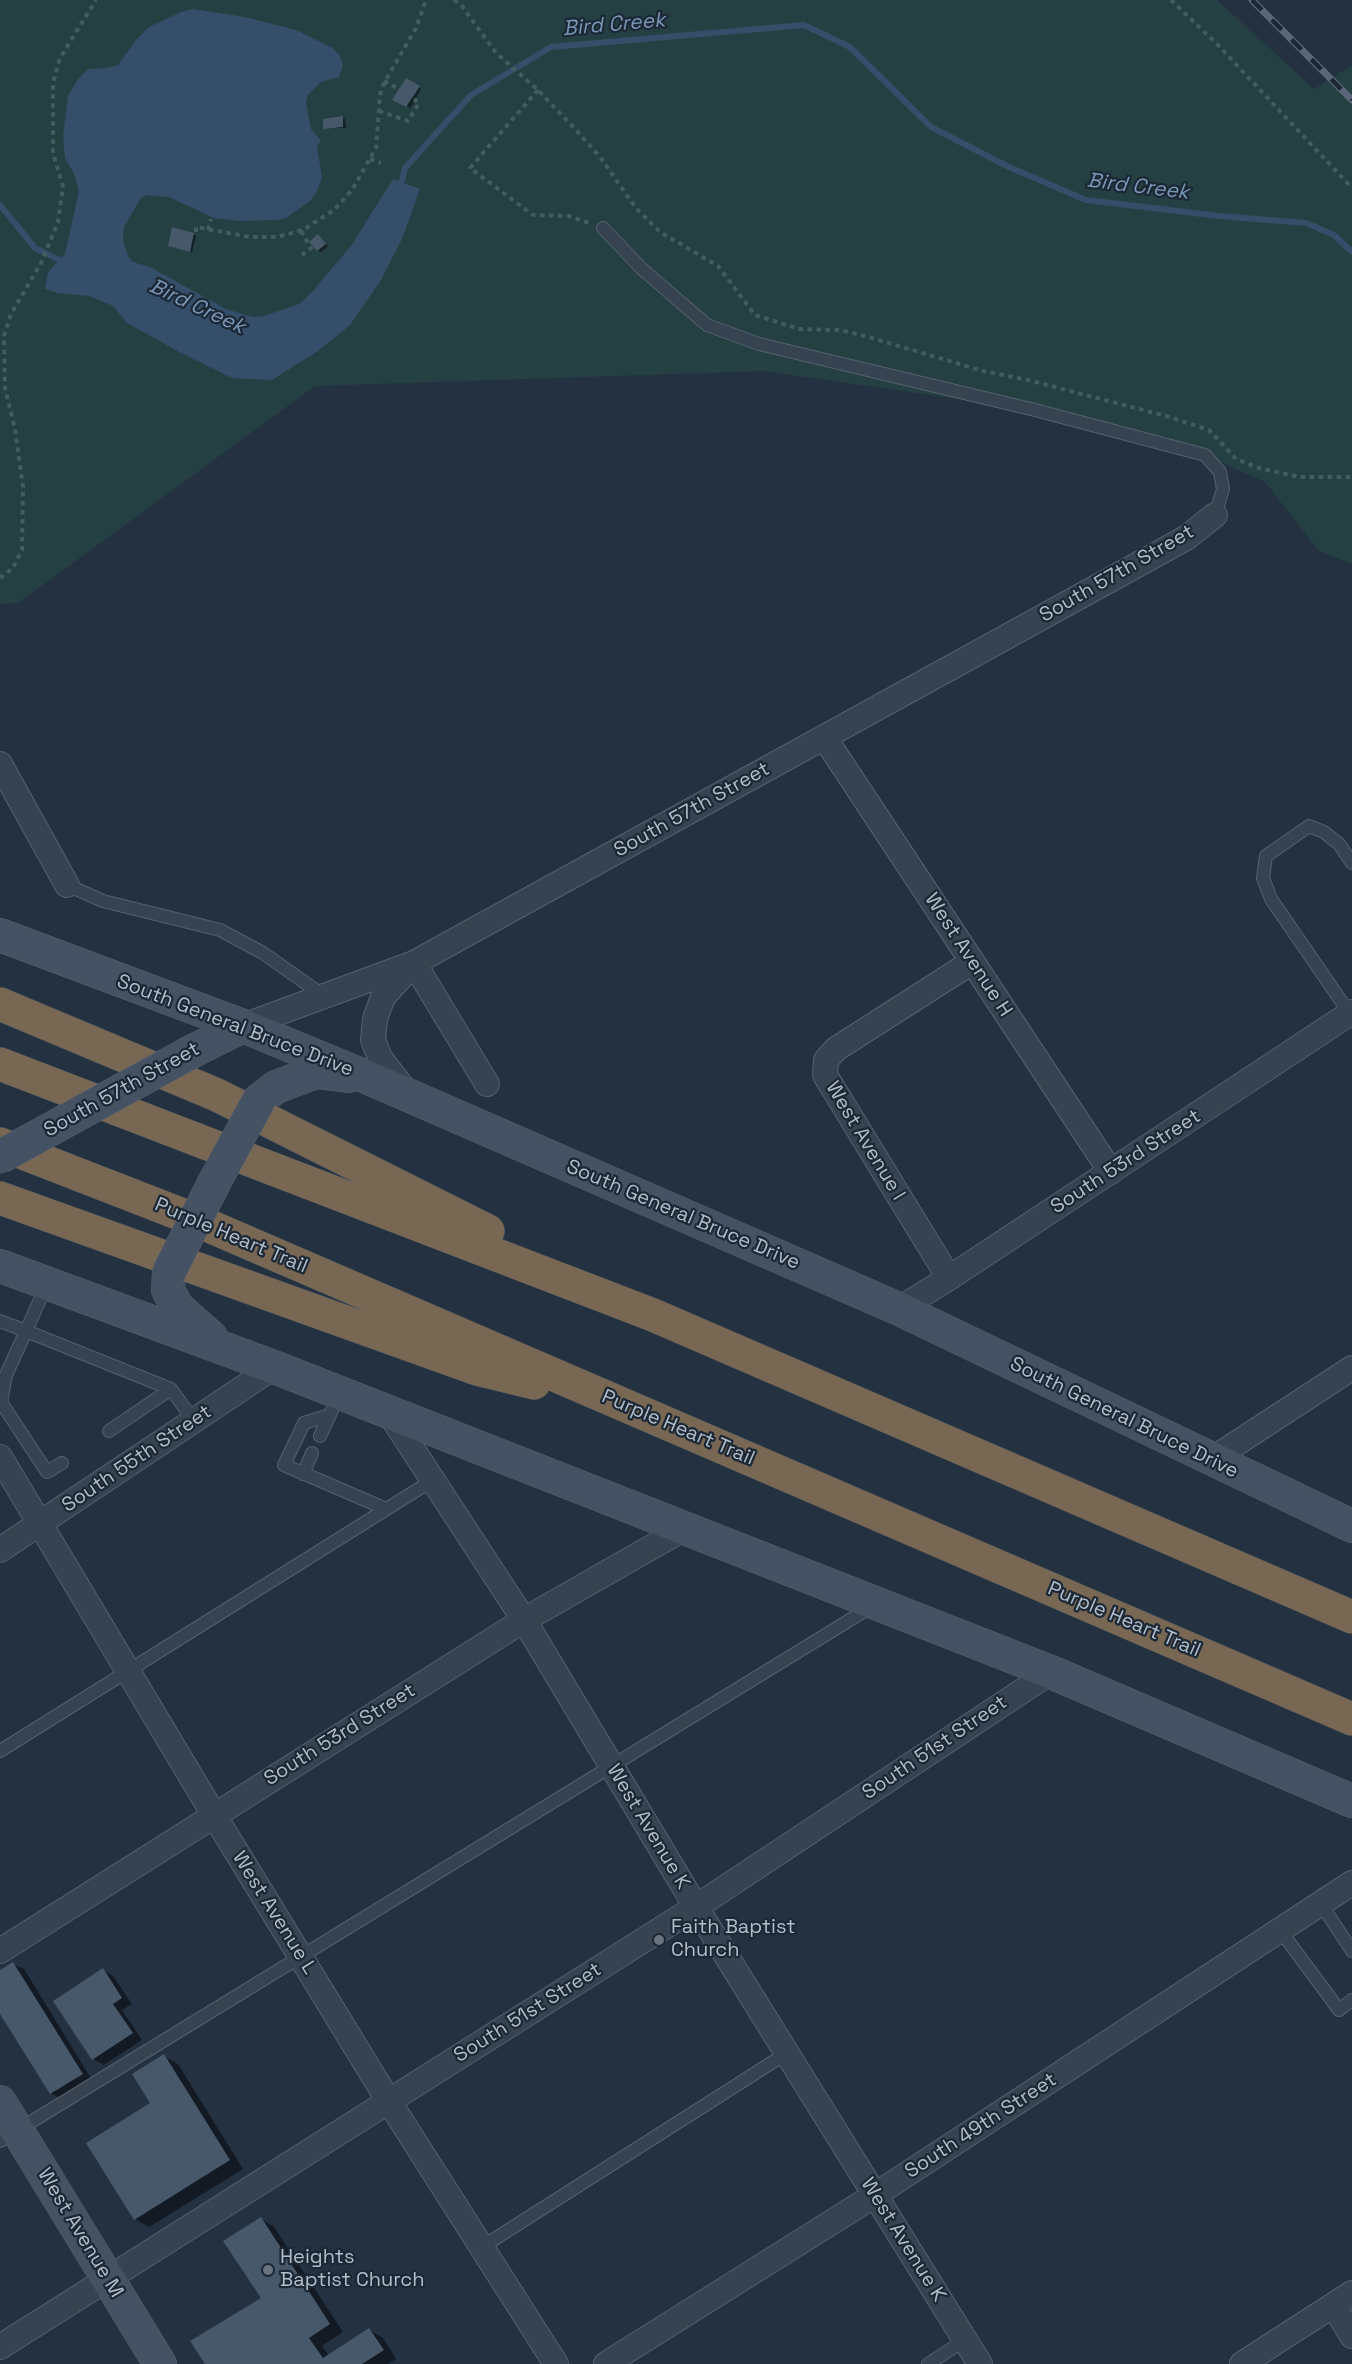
<!DOCTYPE html>
<style>
body{margin:0}
canvas{display:block;background:#233141}
</style>
<canvas width="1352" height="2364"></canvas>
<script>
const ctx = document.querySelector('canvas').getContext('2d');
ctx.lineJoin = 'round';
function fillPath(path, color) { ctx.fillStyle = color; ctx.fill(path, 'evenodd'); }
const poly = rows => new Path2D(rows.map(r => 'M' + r).join(''));
function trace(path, color, width, dash) { ctx.strokeStyle = color; ctx.lineWidth = width; ctx.lineCap = dash ? 'butt' : 'round'; ctx.setLineDash(dash || []); ctx.stroke(path); }
function label(font, color, halo, rows, align = 'center') {
  ctx.font = font + ' "Space Grotesk",sans-serif'; ctx.lineWidth = 4.5; ctx.setLineDash([]); ctx.textBaseline = 'middle'; ctx.strokeStyle = halo; ctx.fillStyle = color; for (const [text, x, y, turn = 0] of rows) {
    ctx.save(); ctx.translate(x, y); ctx.rotate((+turn || 0) * Math.PI / 180); ctx.textAlign = isNaN(turn) ? turn : align; if (halo) ctx.strokeText(text, 0, 0); ctx.fillText(text, 0, 0); ctx.restore();
  }
}
fillPath(poly([
 [0,0,1217,0,1314,89,1352,65,1352,564,1319,551,1265,482,1205,455,1035,410,764,371,315,386,18,603,0,604]
]), '#254042');
fillPath(poly([
 [193,9,245,17,296,30,333,48,339,55,343,65,339,77,321,82,308,95,306,102,311,129,321,141,317,146,322,178,317,191,310,201,286,218,276,220,240,221,214,218,169,197,147,195,141,198,124,227,123,240,128,256,133,262,150,267,226,309,253,317,264,316,299,304,312,292,351,246,393,179,420,189,402,239,381,280,350,325,318,351,272,380,232,378,181,353,127,323,113,306,89,296,58,293,45,289,48,272,65,254,79,191,74,174,65,158,63,136,68,96,78,79,88,69,107,68,118,65,136,40,149,27,181,12]
]), '#354e69');
fillPath(poly([
 [407,80,421,89,410,108,395,99],
 [343,117,345,119,346,128,325,128],
 [193,234,196,236,192,252,172,247],
 [318,236,328,246,321,252,318,250],
 [13,1964,24,1969,92,2080,61,2099,51,2093,0,2011,0,1972],
 [103,1970,113,1976,132,2004,122,2010,142,2040,104,2065,93,2059],
 [164,2056,178,2064,243,2169,149,2227,135,2219],
 [261,2219,274,2227,343,2332,322,2346,329,2356,369,2330,383,2338,396,2359,388,2364,207,2364,263,2299]
]), '#0007');
trace(poly([
 [400,188,405,168,471,95,551,47,804,25,850,47,931,127,1009,167,1086,200,1219,216,1306,223,1334,235,1352,252],
 [0,205,35,248,66,263]
]), '#354e69', 6);
fillPath(poly([
 [406,78,420,86,406,107,392,100],
 [343,116,343,127,323,129,323,119],
 [172,227,194,233,190,252,168,246],
 [318,234,326,244,317,251,309,242],
 [13,1962,83,2074,50,2094,0,2014,0,1970],
 [103,1968,122,1998,113,2004,133,2033,92,2060,53,2001],
 [164,2054,230,2160,134,2220,86,2143,150,2103,132,2074],
 [261,2217,330,2324,309,2338,323,2358,369,2328,384,2350,362,2364,205,2364,190,2341,261,2298,223,2241]
]), '#48586b');
const lane = poly([
 [603,228,642,269,707,325,759,344,1035,410,1205,455,1220,472,1223,489,1215,515],
 [67,885,103,901,220,930,263,953,324,996],
 [1350,1014,1271,899,1263,878,1266,856,1309,826,1324,832,1339,844,1352,863],
 [47,1284,26,1331,171,1389,194,1421],
 [0,1321,26,1331,6,1375,1,1402,47,1472,62,1463],
 [330,1415,304,1423,284,1465,386,1509],
 [109,1431,171,1389],
 [320,1436,332,1410],
 [303,1474,312,1453],
 [0,1751,433,1480],
 [1321,1904,1352,1951],
 [1280,1930,1339,2010,1352,2000],
 [0,2141,871,1607],
 [482,2247,787,2053],
 [928,2364,965,2340]
]);
const street = poly([
 [824,737,1111,1172],
 [0,764,67,885],
 [243,1026,414,963,1186,538,1215,515],
 [407,1093,380,1058,373,1040,375,1019,383,997,414,963,487,1084],
 [949,1278,825,1075,826,1060,836,1049,972,962],
 [899,1309,949,1278,1352,1012],
 [389,1413,524,1620,696,1907,980,2364],
 [0,1457,214,1815,388,2100,556,2364],
 [1211,1460,1352,1368],
 [0,1550,274,1367],
 [0,1951,524,1620,685,1528],
 [1333,2305,1352,2336],
 [0,2347,696,1907,1051,1672],
 [606,2364,875,2195,1352,1883],
 [1242,2364,1352,2293]
]);
const secondary = poly([
 [0,935,243,1026,371,1079,899,1309,1352,1526],
 [191,1052,243,1026],
 [259,1100,276,1087,316,1072,348,1076],
 [0,1266,274,1367,1051,1672,1352,1801],
 [169,1272,168,1290,177,1307,211,1337],
 [0,2102,160,2364]
]);
const highway = poly([
 [0,1004,217,1095,488,1231],
 [0,1064,653,1315,1352,1617],
 [0,1144,193,1219,1352,1719],
 [0,1198,477,1369,534,1383]
]);
trace(lane, '#55616e', 14);
trace(street, '#55616e', 26);
trace(secondary, '#55616e', 34);
trace(highway, '#424e5b', 34);
trace(poly([
 [454,0,462,6,496,53,538,90,576,130,600,157,636,208,660,232,718,266,755,315,799,329,840,330,865,336,983,371,1028,380,1166,416,1209,430,1236,459,1259,468,1300,477,1352,477],
 [1171,0,1216,43,1352,188],
 [384,81,397,88],
 [538,90,470,168,533,215,569,216,589,223],
 [379,111,408,121,419,103,414,99],
 [370,159,381,163],
 [208,230,211,219],
 [301,231,311,248,302,255],
 [196,232,196,227,250,237,277,237,303,230,334,210,352,190,376,148,380,95,384,83,416,28,426,0],
 [0,578,13,568,22,550,23,487,15,429,5,388,4,336,11,314,42,261,58,222,63,187,53,153,53,83,60,58,96,0]
]), '#435d5f', 4, [4.5, 4.5]);
trace(lane, '#374351', 12);
trace(street, '#374351', 24);
trace(secondary, '#455264', 33);
trace(highway, '#776753', 33);
const rail = poly([
 [1252,0,1352,100]
]);
trace(rail, '#596778', 7);
trace(rail, '#1c2836', 4.5, [14]);
const secondaryBridge = poly([
 [0,1157,191,1052],
 [169,1272,215,1181,259,1100]
]);
trace(secondaryBridge, '#55616e', 34, []);
trace(secondaryBridge, '#455264', 33);
for (const [x, y, r, color] of [
 [659,1940,6,"#6b7280"],
 [268,2270,6,"#6b7280"]
]) { const dot = new Path2D(); dot.arc(x, y, r, 0, 2 * Math.PI); ctx.fillStyle = color; ctx.fill(dot); trace(dot, '#1c2836', 2); }
label('20px', '#b3becb', '#1c2836', [
 ["South 57th Street",1117,574,-30],
 ["South 57th Street",692,810,-29],
 ["West Avenue H",968,955,57],
 ["South General Bruce Drive",235,1026,21],
 ["South 57th Street",122,1090,-29],
 ["West Avenue I",865,1141,59],
 ["South 53rd Street",1126,1162,-33],
 ["South General Bruce Drive",683,1215,23],
 ["Purple Heart Trail",231,1236,23],
 ["South General Bruce Drive",1124,1418,26],
 ["Purple Heart Trail",678,1428,23],
 ["South 55th Street",137,1459,-34],
 ["Purple Heart Trail",1124,1620,23],
 ["South 53rd Street",340,1735,-32],
 ["South 51st Street",935,1748,-34],
 ["West Avenue K",648,1827,59],
 ["West Avenue L",274,1913,58],
 ["South 51st Street",528,2013,-32],
 ["South 49th Street",981,2126,-33],
 ["West Avenue M",80,2233,59],
 ["West Avenue K",903,2240,58]
]);
label('20px', '#b3becb', '#1c2836', [
 ["Faith Baptist",671,1928],
 ["Church",671,1951],
 ["Heights",280,2258],
 ["Baptist Church",280,2281]
], 'left');
label('italic 21px', '#7996b5', '#1c2836', [
 ["Bird Creek",614,25,-5],
 ["Bird Creek",1138,187,7],
 ["Bird Creek",197,307,25]
]);
</script>
